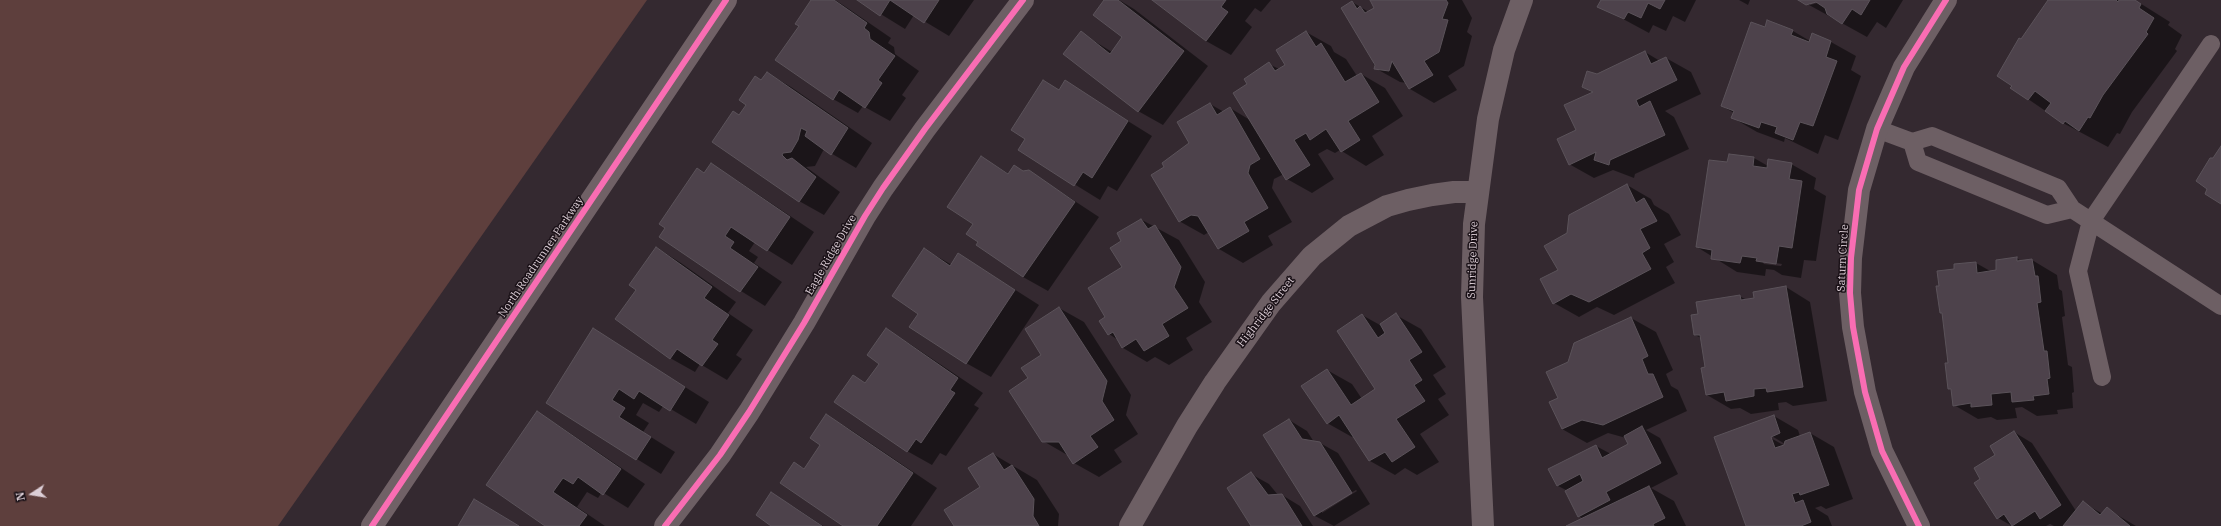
<!DOCTYPE html>
<style>
body{margin:0}
#map{position:relative;width:2221px;height:526px;overflow:hidden;background:#342930;font-family:"IBM Plex Serif",serif}
canvas{display:block}
.north{position:absolute;left:12px;top:474px;width:40px;height:40px;-webkit-text-stroke:3px #1a1117;paint-order:stroke;rotate:258deg;font-size:11px;font-weight:700;line-height:16px;text-align:center;color:#dcced6}
.north::after{content:'';display:block;margin:auto;width:14px;height:18px;background:#dcced6;clip-path:polygon(50% 0,100% 100%,50% 72%,0 100%)}
</style>
<div id="map">
<canvas width="2221" height="526"></canvas>
<div class="north">N</div>
</div>
<script>
const ctx = document.querySelector('canvas').getContext('2d');
ctx.lineJoin = 'round';
function fillPath(path, color) { ctx.fillStyle = color; ctx.fill(path, 'evenodd'); }
const poly = rows => new Path2D(rows.map(r => 'M' + r).join(''));
function trace(path, color, width, dash) { ctx.strokeStyle = color; ctx.lineWidth = width; ctx.lineCap = dash ? 'butt' : 'round'; ctx.setLineDash(dash || []); ctx.stroke(path); }
function label(font, color, halo, rows, align = 'center') {
  ctx.font = font + ' "IBM Plex Serif",serif'; ctx.lineWidth = 3; ctx.setLineDash([]); ctx.textBaseline = 'middle'; ctx.strokeStyle = halo; ctx.fillStyle = color; for (const [text, x, y, turn = 0] of rows) {
    ctx.save(); ctx.translate(x, y); ctx.rotate((+turn || 0) * Math.PI / 180); ctx.textAlign = isNaN(turn) ? turn : align; if (halo) ctx.strokeText(text, 0, 0); ctx.fillText(text, 0, 0); ctx.restore();
  }
}
fillPath(poly([
 [0,0,647,0,278,526,0,526]
]), '#5e3f3d');
fillPath(poly([
 [812,0,835,0,843,5,891,38,888,43,894,47,895,54,919,71,902,95,906,98,890,121,863,106,858,113,833,99,800,26],
 [858,0,974,0,949,36,914,15,905,29],
 [1106,0,1119,0,1134,9,1208,66,1163,125,1138,111,1081,33,1112,52,1124,37],
 [1153,0,1271,0,1261,12,1255,8,1245,21,1252,27,1231,55,1206,41],
 [1371,0,1462,0,1472,18,1467,32,1472,36,1464,66,1448,76,1457,90,1434,103,1410,89,1407,83,1400,82,1375,68,1352,2,1369,12,1376,8],
 [1602,0,1696,0,1685,22,1673,16,1666,31,1653,25,1649,33,1599,6],
 [1739,0,1750,0,1748,5],
 [1800,0,1819,0,1810,3,1810,5,1821,2,1820,0,1903,0,1886,28,1877,22,1867,37],
 [2050,0,2135,0,2170,22,2168,25,2182,35,2175,49,2177,51,2132,112,2120,134,2117,133,2108,147,2063,123,2028,99,2013,85,2022,41],
 [1767,22,1793,31,1810,41,1813,35,1831,42,1856,56,1851,70,1861,76,1838,140,1825,135,1818,154,1785,138,1784,142,1757,132,1733,118,1734,113,1722,106],
 [1306,32,1331,46,1334,52,1346,59,1357,76,1361,74,1385,88,1403,116,1372,136,1384,155,1366,166,1340,150,1335,153,1327,149,1318,154,1334,179,1312,193,1287,179,1284,174,1274,179,1272,188,1292,222,1268,236,1273,245,1243,263,1219,249,1209,232,1204,235,1179,221,1166,168,1191,143,1210,104,1224,112,1230,108,1250,120,1248,85,1269,64,1279,69,1286,65],
 [1645,52,1660,61,1666,58,1691,72,1701,94,1665,111,1674,117,1689,149,1635,174,1634,178,1613,170,1594,178,1569,164,1577,131,1593,93,1583,87,1597,75],
 [767,73,791,87,872,143,856,168,824,149,815,166,806,167,840,192,824,215,799,201,740,116],
 [1065,82,1152,136,1117,191,1108,186,1100,200,1019,150],
 [1729,155,1754,158,1768,166,1791,164,1816,178,1814,189,1826,196,1816,261,1804,260,1801,278,1782,275,1774,270,1766,269,1765,276,1737,272,1697,247],
 [1762,261,1782,264,1781,266,1764,264],
 [982,157,1009,174,1014,166,1024,172,1029,171,1099,217,1048,291,1023,277,979,242,974,224],
 [711,165,735,179,814,232,792,265,755,242,749,251,758,257,754,263,782,282,765,306,741,291,660,237],
 [1627,185,1651,199,1654,205,1669,214,1681,235,1664,244,1674,262,1666,267,1675,283,1614,315,1597,307,1579,317,1554,303,1559,270,1568,234],
 [1142,220,1179,240,1205,282,1199,302,1212,322,1186,338,1193,350,1169,365,1155,357,1147,362,1123,348,1118,340,1109,334,1107,317,1124,267,1123,241,1118,234],
 [657,248,681,263,736,302,728,313,753,330,736,355,742,359,727,380,700,364,695,372,670,358,637,290],
 [924,249,952,265,959,254,1039,305,991,377,966,363],
 [2017,258,2022,262,2032,260,2057,275,2059,289,2062,291,2065,316,2062,317,2068,365,2072,367,2074,392,2072,393,2073,408,2057,410,2058,414,2037,416,2022,407,2015,408,2017,418,1997,420,1991,417,1978,419,1954,405,1952,390,1949,389,1949,364,1943,314,1941,313,1940,286,1955,270,1976,263,1992,272,1997,271],
 [1786,287,1810,302,1827,401,1793,406,1786,402,1778,403,1779,410,1751,414,1740,408,1731,409,1707,395,1706,367,1701,338,1695,335,1699,315,1739,296,1747,300,1755,299],
 [1059,308,1084,322,1131,395,1126,415,1138,434,1114,450,1122,462,1099,477,1074,463,1069,456,1043,441,1029,379,1042,355],
 [1362,315,1380,325,1396,315,1421,329,1446,367,1433,375,1446,394,1438,399,1449,415,1420,434,1439,462,1417,475,1405,468,1395,475,1370,461,1354,436,1352,437,1327,423,1327,370,1352,384,1362,399,1376,389],
 [1631,318,1656,332,1673,370,1666,374,1671,386,1678,390,1687,411,1646,430,1660,438,1678,474,1651,488,1674,501,1686,526,1568,526,1583,519,1579,516,1566,490,1558,486,1549,470,1596,446,1611,454,1629,445,1626,438,1608,433,1587,443,1562,429,1559,398,1569,362],
 [594,330,709,402,696,424,664,405,659,412,643,403,636,415,649,423,643,432,675,452,661,474,547,403],
 [886,330,910,344,983,393,974,405,979,408,946,456,940,453,932,465,907,451,866,384,880,363],
 [537,412,561,427,645,484,628,508,602,492,598,498,587,492,577,507,605,526,547,526],
 [826,415,851,430,937,488,911,526,845,526,794,463,805,469,822,444],
 [1774,416,1798,430,1800,436,1810,433,1834,447,1853,499,1826,509,1821,506,1815,508,1828,516,1832,526,1747,526],
 [1770,435,1785,444,1785,446,1769,437],
 [1289,420,1307,431,1314,442,1320,443,1338,453,1370,504,1334,526,1315,516,1265,435],
 [1356,490,1357,491,1322,513,1322,510],
 [2014,432,2032,443,2076,511,2083,503,2103,514,2107,509,2136,526,2054,526,2050,524,2046,526,2012,526,1998,518,1982,480,1997,455],
 [993,454,1037,480,1059,514,1058,526,955,526,981,487],
 [1251,474,1269,484,1278,495,1282,495,1300,506,1313,526,1253,526],
 [772,494,796,508,823,526,773,526]
]), '#0007');
const building = poly([
 [811,0,834,0,867,23,864,28,869,32,870,39,895,56,878,80,882,83,865,108,839,90,833,100,775,60,799,26,795,24,811,0],
 [857,0,939,0,924,23,890,0,880,16,857,0],
 [1104,0,1118,0,1184,51,1138,112,1063,54,1081,31,1110,54,1122,37,1093,15,1104,0],
 [1152,0,1226,0,1221,7,1228,12,1206,41,1152,0],
 [1370,0,1446,0,1448,3,1442,19,1448,20,1439,52,1424,61,1433,75,1409,89,1392,61,1389,71,1374,69,1375,65,1341,8,1352,1,1357,9,1360,6,1365,13,1374,8,1370,0],
 [1601,0,1665,0,1660,9,1648,3,1641,18,1628,12,1624,19,1597,7,1601,0],
 [1798,0,1870,0,1861,15,1852,9,1842,24,1827,14,1825,8,1816,2,1806,5,1798,0],
 [2048,0,2116,0,2118,2,2119,0,2135,0,2141,4,2139,8,2154,18,2146,32,2148,34,2103,95,2090,118,2088,117,2079,131,2065,121,2063,124,2045,111,2051,103,2035,91,2028,100,2010,88,2012,86,1997,76,2019,38,2021,39,2048,0],
 [1767,20,1793,30,1791,35,1809,42,1812,33,1831,41,1826,57,1837,61,1813,126,1800,122,1793,140,1775,133,1777,127,1761,122,1759,128,1731,118,1734,111,1721,106,1751,22,1765,27,1767,20],
 [1306,31,1316,47,1321,43,1345,82,1361,73,1379,102,1348,121,1360,140,1341,152,1326,129,1310,140,1306,133,1294,140,1310,165,1286,180,1233,93,1247,84,1244,79,1269,62,1275,71,1285,65,1276,50,1306,31],
 [1645,51,1651,64,1666,57,1677,80,1636,100,1639,107,1650,101,1665,135,1610,160,1609,165,1594,160,1596,152,1569,165,1557,139,1576,130,1564,105,1593,92,1582,87,1587,71,1597,74,1645,51],
 [767,72,848,128,831,155,805,136,807,131,801,128,798,140,791,152,783,153,782,155,787,160,792,158,816,177,799,202,712,142,733,111,739,115,746,105,739,100,755,76,761,80,767,72],
 [1043,80,1059,90,1065,80,1128,121,1092,178,1083,172,1074,186,1018,150,1025,139,1011,130,1043,80],
 [1210,103,1217,115,1230,107,1260,159,1250,165,1248,173,1268,208,1244,222,1249,231,1218,249,1198,216,1191,215,1179,222,1151,175,1164,167,1162,163,1189,143,1177,122,1210,103],
 [2221,146,2221,204,2205,194,2207,189,2196,181,2210,158,2213,158,2221,146],
 [1729,154,1754,157,1753,166,1767,168,1768,159,1792,163,1789,179,1802,181,1792,248,1779,246,1776,264,1756,261,1757,258,1742,256,1740,263,1711,259,1712,250,1696,247,1709,160,1727,162,1729,154],
 [981,156,1008,174,1014,165,1023,171,1029,170,1075,202,1023,277,976,245,978,242,966,234,973,224,947,207,981,156],
 [711,163,790,217,767,251,731,227,725,236,734,242,730,248,758,267,740,292,659,237,665,228,659,224,697,168,704,173,711,163],
 [1627,184,1636,203,1644,198,1657,221,1640,229,1650,248,1642,253,1651,269,1589,302,1571,294,1553,304,1540,279,1558,270,1544,246,1567,233,1569,215,1627,184],
 [1141,219,1148,229,1155,225,1181,267,1174,287,1188,308,1162,324,1169,336,1144,351,1136,339,1122,348,1113,332,1108,335,1099,321,1105,317,1088,288,1122,267,1110,248,1121,241,1117,233,1141,219],
 [656,247,712,287,704,298,729,315,712,340,718,344,702,366,677,349,670,359,615,319,636,290,629,285,656,247],
 [924,248,950,266,958,253,1015,290,966,364,909,327,918,314,892,296,924,248],
 [2017,257,2017,261,2032,259,2035,276,2038,276,2041,302,2037,303,2044,351,2047,351,2050,378,2047,379,2049,394,2033,396,2034,400,2012,402,2011,392,1991,394,1992,405,1971,407,1971,403,1953,406,1951,389,1948,389,1945,363,1948,363,1942,313,1940,313,1936,286,1939,286,1937,271,1954,269,1954,264,1976,262,1977,273,1996,270,1996,260,2017,257],
 [1786,286,1803,387,1767,392,1766,388,1754,389,1754,396,1726,401,1724,392,1706,395,1701,368,1705,367,1700,335,1694,335,1691,315,1698,314,1696,302,1740,295,1741,300,1754,298,1753,292,1786,286],
 [1059,307,1107,381,1102,401,1114,420,1090,436,1098,447,1073,464,1059,442,1042,442,1009,391,1028,378,1021,368,1041,355,1025,329,1059,307],
 [1396,313,1422,352,1409,360,1422,380,1414,385,1425,401,1396,419,1415,447,1392,462,1385,452,1369,461,1339,415,1327,424,1301,386,1327,369,1351,405,1375,389,1337,331,1362,314,1378,338,1385,333,1380,324,1396,313],
 [1631,317,1648,356,1642,359,1648,374,1653,374,1663,397,1603,425,1582,420,1562,429,1549,402,1558,398,1546,372,1568,362,1574,343,1631,317],
 [593,328,685,387,670,411,639,391,634,399,619,389,612,400,625,408,619,417,651,437,636,460,546,403,593,328],
 [886,328,958,378,950,390,955,393,921,443,916,439,907,452,834,402,853,375,865,383,879,364,867,355,886,328],
 [537,411,621,469,603,495,578,477,573,484,563,478,553,492,587,515,579,526,545,526,486,485,537,411],
 [826,414,913,473,877,526,843,526,780,483,794,462,804,469,820,445,810,438,826,414],
 [1774,415,1780,433,1771,437,1775,448,1784,445,1785,441,1810,432,1829,485,1800,495,1799,492,1792,494,1795,503,1803,500,1811,522,1801,526,1746,526,1714,437,1774,415],
 [1289,419,1302,439,1320,442,1352,493,1314,516,1263,435,1289,419],
 [1642,426,1661,463,1606,492,1610,500,1578,517,1565,491,1583,481,1580,474,1557,486,1548,469,1596,445,1602,458,1628,444,1624,436,1642,426],
 [2014,431,2061,505,2040,519,2035,511,2012,526,2004,514,1997,519,1974,483,1980,479,1974,468,1995,455,1990,446,2014,431],
 [993,453,1004,470,1012,465,1034,499,1033,516,1039,526,954,526,944,510,980,487,968,468,993,453],
 [1251,472,1268,495,1282,494,1302,526,1251,526,1227,488,1251,472],
 [1649,486,1665,518,1653,524,1654,526,1566,526,1649,486],
 [771,492,822,526,771,526,756,515,771,492],
 [474,499,519,526,458,526,474,499],
 [2083,501,2100,515,2107,507,2130,526,2063,526,2083,501]
]);
fillPath(building, '#4d424b');
trace(building, '#5b535a', 1);
trace(poly([
 [1877,129,1912,142,1932,136,2058,188,2072,209,2221,306],
 [1912,142,1918,162,2047,215,2072,209],
 [2102,377,2078,271,2091,221,2211,44]
]), '#6d5f64', 18);
trace(poly([
 [665,526,720,455,749,412,804,323,865,216,883,188,925,129,1023,0],
 [1130,526,1187,426,1215,382,1271,303,1312,256,1349,226,1387,206,1408,200,1432,195,1454,192,1477,192],
 [1483,526,1472,297,1474,224,1488,119,1504,50,1522,0],
 [1919,526,1882,451,1865,392,1853,327,1850,293,1851,258,1859,190,1877,129,1904,67,1946,0]
]), '#6d5f64', 22);
trace(poly([
 [372,526,726,0]
]), '#706166', 22);
trace(poly([
 [372,526,726,0],
 [665,526,720,455,749,412,804,323,865,216,883,188,925,129,1023,0],
 [1919,526,1882,451,1865,392,1853,327,1850,293,1851,258,1859,190,1877,129,1904,67,1946,0]
]), '#f96db3', 6);
label('11px', '#dcced6', '#1a1117', [
 ["Eagle Ridge Drive",831,255,-60],
 ["North Roadrunner Parkway",541,257,-56],
 ["Saturn Circle",1843,258,-87],
 ["Sunridge Drive",1473,260,-88],
 ["Highridge Street",1266,312,-52]
]);
</script>
